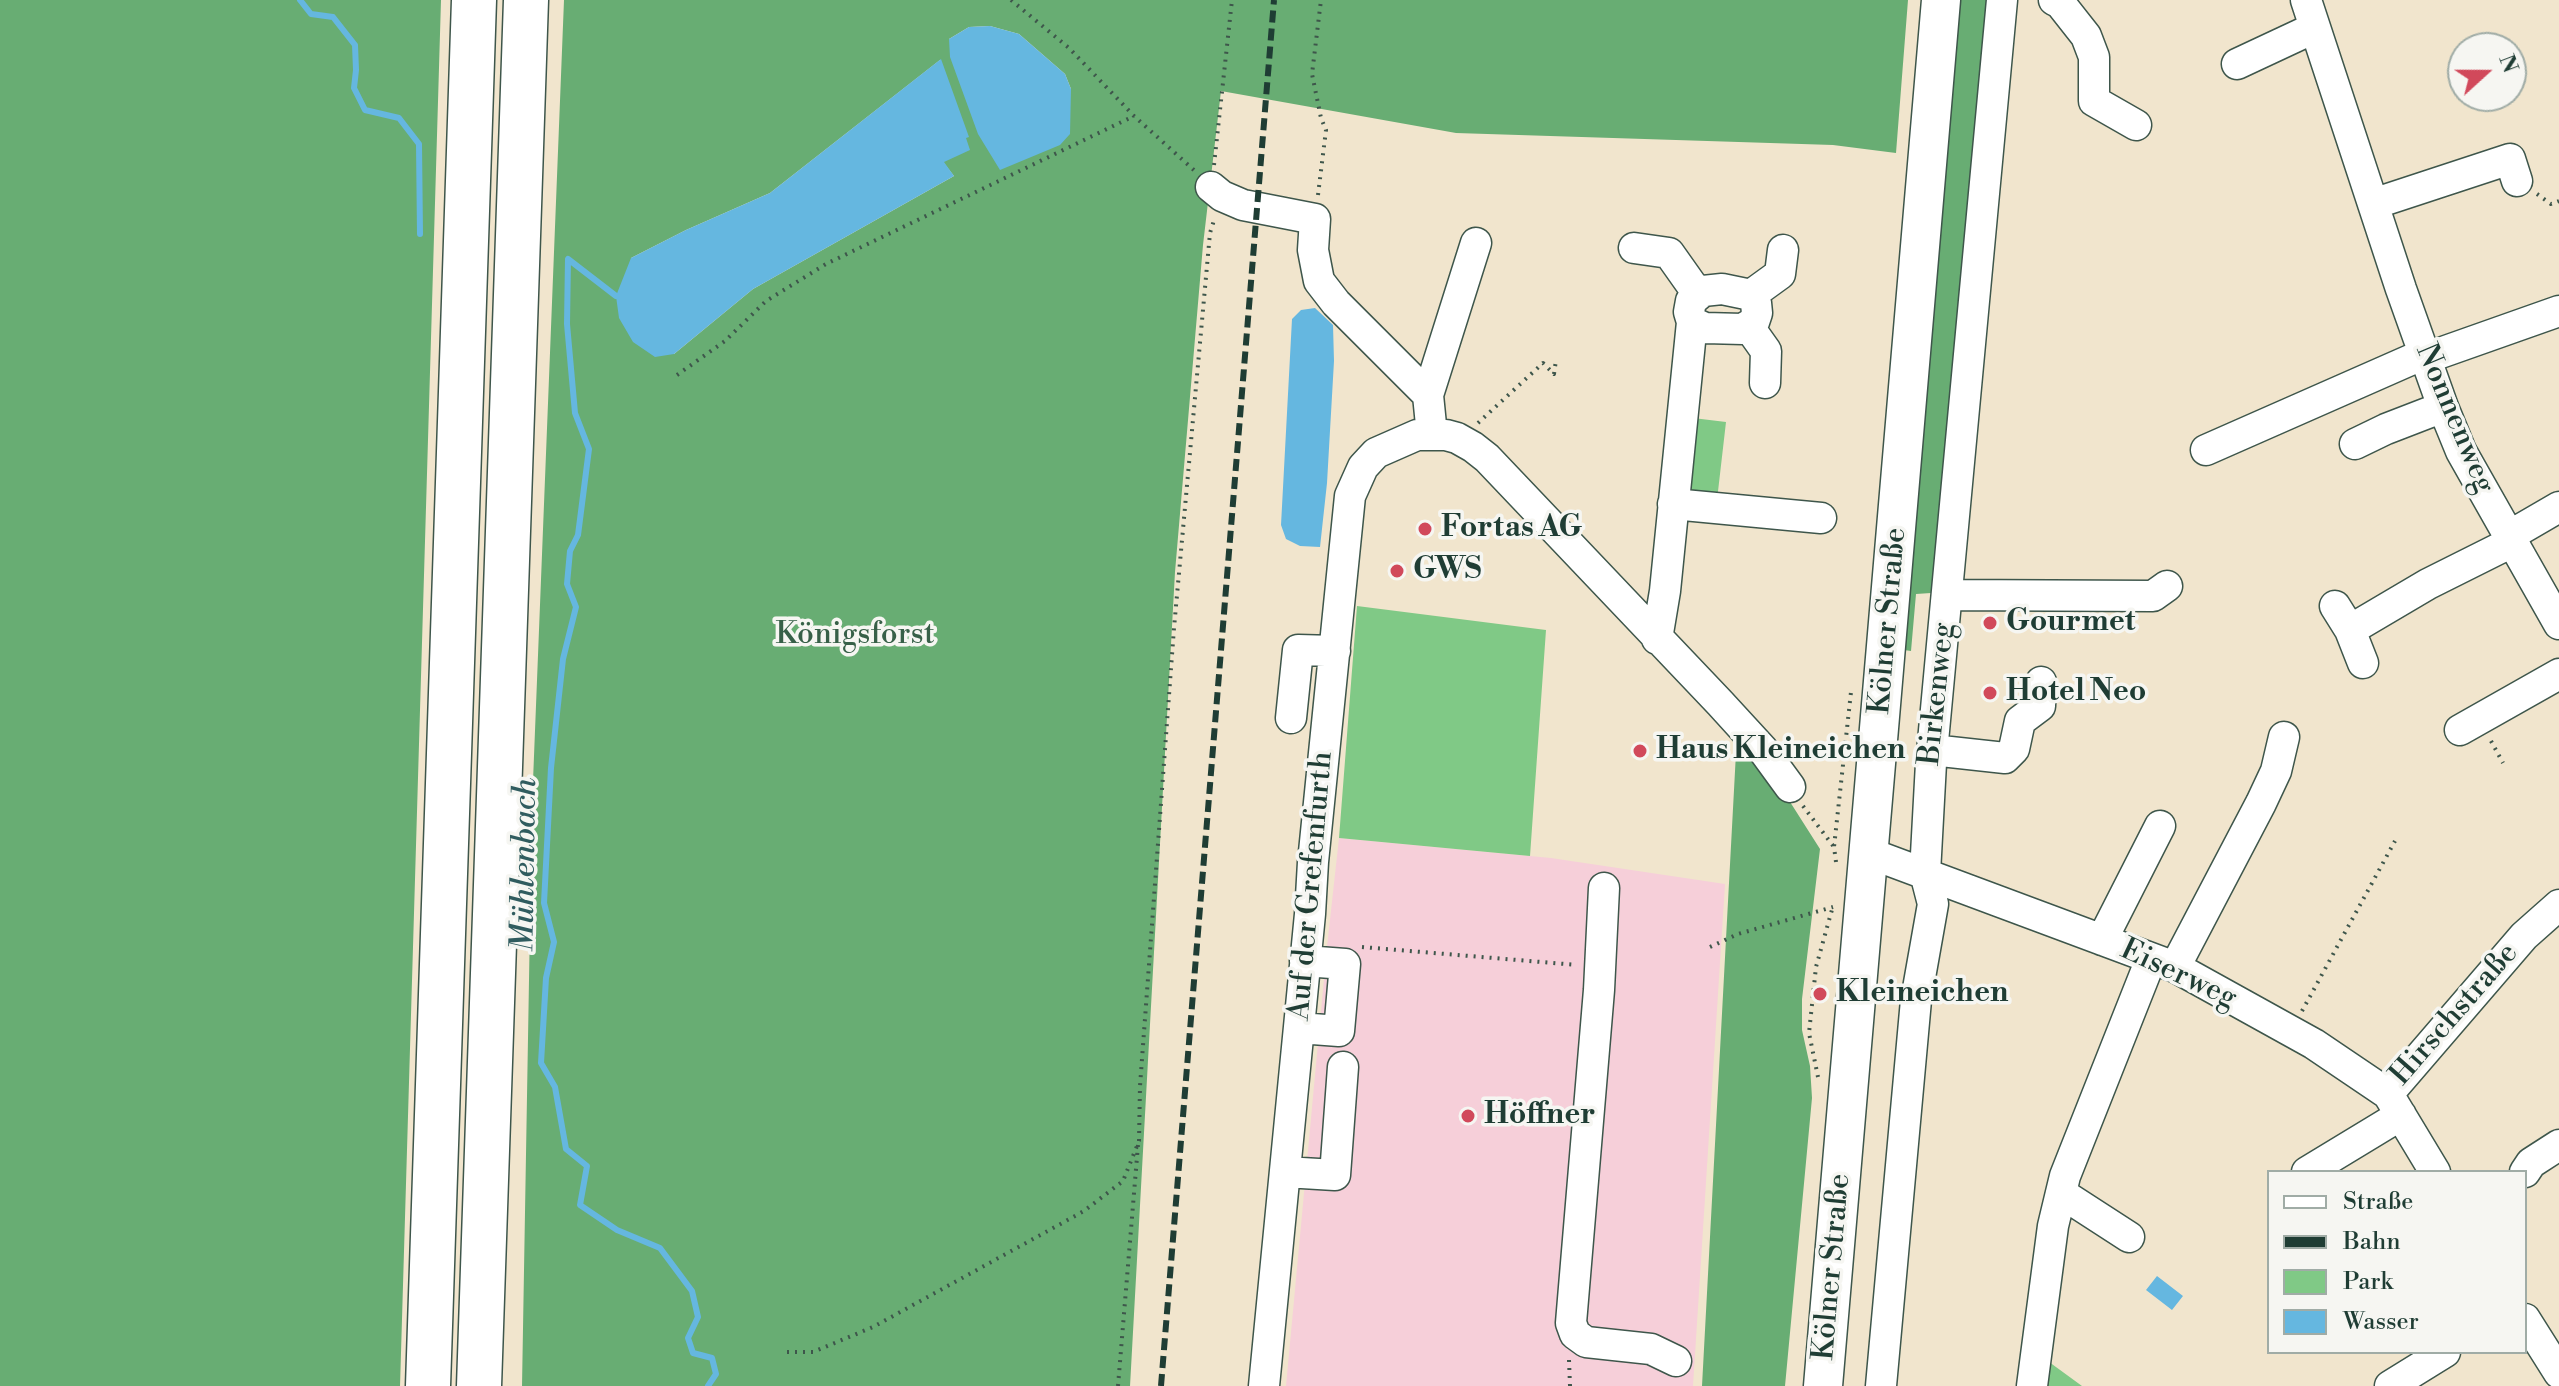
<!DOCTYPE html>
<meta charset="utf-8">
<style>
body{margin:0}
#map{position:relative;width:2559px;height:1386px;overflow:hidden;background:#f1e5cd;font-family:"Libre Bodoni",serif}
canvas{display:block}
.legend{position:absolute;left:2267px;top:1170px;width:260px;height:184px;box-sizing:border-box;background:#f6f6f2;border:2px solid #a0aca6;margin:0;padding:10px 14px;list-style:none;font-size:24px;color:#1f3d34}
.legend li{display:flex;align-items:center;gap:16px;height:40px}
.legend b{width:40px;border:2px solid #a0aca6}
.north{position:absolute;left:2447px;top:32px;width:80px;height:80px;box-sizing:border-box;background:#f6f6f2;border:2px solid #a0aca6;border-radius:50%;rotate:69deg;font-size:22px;font-weight:700;line-height:32px;text-align:center;color:#1f3d34}
.north::after{content:'';display:block;margin:auto;width:28px;height:36px;background:#d1495b;clip-path:polygon(50% 0,100% 100%,50% 72%,0 100%)}
</style>
<div id="map">
<canvas width="2559" height="1386"></canvas>
<ul class="legend">
<li><b style="height:10px;background:#fff"></b>Straße</li>
<li><b style="height:10px;background:#1f3d34"></b>Bahn</li>
<li><b style="height:22px;background:#80c986"></b>Park</li>
<li><b style="height:22px;background:#65b7e0"></b>Wasser</li>
</ul>
<div class="north">N</div>
</div>
<script>
const ctx = document.querySelector('canvas').getContext('2d');
ctx.lineJoin = 'round';
function fillPath(path, color) { ctx.fillStyle = color; ctx.fill(path, 'evenodd'); }
const poly = rows => new Path2D(rows.map(r => 'M' + r).join(''));
function trace(path, color, width, dash) { ctx.strokeStyle = color; ctx.lineWidth = width; ctx.lineCap = dash ? 'butt' : 'round'; ctx.setLineDash(dash || []); ctx.stroke(path); }
function label(font, color, halo, rows, align = 'center') {
  ctx.font = font + ' "Libre Bodoni",serif'; ctx.lineWidth = 7; ctx.setLineDash([]); ctx.textBaseline = 'middle'; ctx.strokeStyle = halo; ctx.fillStyle = color; for (const [text, x, y, turn = 0] of rows) {
    ctx.save(); ctx.translate(x, y); ctx.rotate((+turn || 0) * Math.PI / 180); ctx.textAlign = isNaN(turn) ? turn : align; if (halo) ctx.strokeText(text, 0, 0); ctx.fillText(text, 0, 0); ctx.restore();
  }
}
fillPath(poly([
 [1339,838,1551,858,1725,884,1693,1386,1286,1386,1327,947]
]), '#f6cfd9');
fillPath(poly([
 [1693,418,1726,422,1717,500,1687,492],
 [1357,606,1546,630,1530,856,1339,838],
 [2045,1359,2082,1386,2040,1386]
]), '#80c986');
fillPath(poly([
 [0,0,441,0,400,1386,0,1386],
 [564,0,1908,0,1896,153,1833,145,1456,133,1221,91,1203,245,1175,572,1130,1386,522,1386,532,806],
 [990,26,1019,34,1065,74,1071,89,949,39,969,27],
 [940,60,943,162,954,176,753,289,674,354,631,258,686,230,770,193],
 [1953,0,1988,0,1931,593,1916,594,1911,651,1904,650],
 [1737,734,1785,794,1820,849,1802,999,1802,1030,1810,1066,1812,1098,1785,1386,1702,1386]
]), '#68ad73');
fillPath(poly([
 [990,26,1019,34,1065,74,1071,89,1070,134,1060,145,1000,170,978,134,950,57,949,39,969,27],
 [941,59,969,137,966,138,970,150,944,162,954,176,753,289,674,354,655,357,633,342,619,318,616,296,631,258,686,230,770,193],
 [1315,308,1333,325,1334,361,1327,483,1320,547,1300,546,1286,539,1281,525,1292,319,1301,310],
 [2157,1276,2183,1296,2172,1310,2146,1290]
]), '#65b7e0');
trace(poly([
 [300,0,311,14,333,17,355,45,356,70,354,88,365,110,399,118,419,144,420,234],
 [616,296,568,259,567,324,575,413,589,449,578,535,570,551,567,584,576,607,563,659,551,768,544,903,554,942,546,978,541,1063,555,1087,566,1149,587,1166,580,1205,617,1230,660,1248,692,1291,698,1317,688,1338,693,1353,712,1358,716,1374,708,1386]
]), '#65b7e0', 6);
const minor = poly([
 [2054,0,2060,3,2086,36,2094,57,2094,101,2136,125],
 [2306,0,2401,289,2443,407,2461,451,2559,624],
 [2237,64,2314,28],
 [1211,187,1222,196,1243,205,1315,219,1313,250,1319,281,1336,303,1428,395,1432,435],
 [2373,204,2510,159,2517,181],
 [1634,248,1669,253,1698,294],
 [1751,295,1780,274,1783,250],
 [1749,327,1766,351,1765,383],
 [2426,358,2559,311],
 [1428,395,1476,243],
 [2355,444,2386,429,2443,407],
 [2206,450,2424,354],
 [1673,504,1821,518],
 [2509,536,2559,507],
 [1948,595,2153,596,2167,586],
 [2335,606,2350,630,2363,663],
 [2350,630,2428,584,2512,542],
 [1657,639,1665,591,1692,322,1689,312,1691,301,1703,291,1722,289,1751,295,1756,303,1757,313,1754,322,1743,329,1705,328,1692,322],
 [1291,718,1298,650,1335,651],
 [2460,730,2559,674],
 [1932,750,2005,758,2014,749,2020,721,2040,706,2041,682],
 [1869,853,2175,967,2314,1044,2388,1094,2435,1172],
 [1604,888,1599,990,1571,1323,1575,1334,1586,1342,1651,1349,1676,1361],
 [2102,940,2160,826],
 [2175,967,2261,803,2276,771,2284,737],
 [1299,1028,1339,1031,1345,964,1305,961],
 [2388,1094,2524,936,2559,905],
 [1285,1172,1335,1175,1343,1067],
 [2307,1172,2401,1115],
 [2525,1172,2531,1163,2559,1145],
 [2061,1193,2129,1237],
 [2525,1319,2559,1373],
 [1264,1386,1310,914,1313,862,1350,496,1363,467,1376,453,1417,435,1446,435,1457,438,1473,447,1487,458,1720,703,1763,750,1790,787],
 [1881,1386,1916,1000,1933,904,1925,873,1931,763,2002,0],
 [2032,1386,2053,1226,2065,1176,2151,959],
 [2390,1386,2445,1352]
]);
const major = poly([
 [1823,1386,1941,0]
]);
const highway = poly([
 [428,1386,474,0],
 [479,1386,526,0]
]);
trace(minor, '#3e564b', 33);
trace(major, '#3e564b', 41);
trace(highway, '#3e564b', 47);
trace(poly([
 [1011,0,1069,48,1134,116,1195,171],
 [1214,165,1232,0],
 [2537,194,2551,204,2559,201],
 [1318,195,1326,130,1321,118,1312,74,1321,0],
 [677,375,725,341,766,301,826,264,1134,116],
 [1478,423,1543,363,1554,374,1556,360],
 [2491,741,2503,763],
 [1803,806,1834,847],
 [1836,862,1834,847,1851,692],
 [1362,947,1577,965],
 [1710,947,1738,934,1833,907],
 [2302,1011,2395,841],
 [1818,1077,1809,1033,1816,967,1833,906],
 [787,1352,813,1352,873,1327,1084,1211,1123,1181,1139,1141,1140,1086,1174,628,1210,233,1215,217],
 [1569,1360,1570,1386],
 [1118,1386,1138,1145]
]), '#3e564b', 4, [2, 6]);
trace(minor, '#fff', 30);
trace(major, '#fff', 38);
trace(highway, '#fff', 44);
trace(poly([
 [1161,1386,1274,0]
]), '#1f3d34', 6, [12, 6]);
for (const [x, y, r, color] of [
 [1425,529,8,"#d1495b"],
 [1397,571,8,"#d1495b"],
 [1990,623,8,"#d1495b"],
 [1990,693,8,"#d1495b"],
 [1640,751,8,"#d1495b"],
 [1820,994,8,"#d1495b"],
 [1468,1116,8,"#d1495b"]
]) { const dot = new Path2D(); dot.arc(x, y, r, 0, 2 * Math.PI); ctx.fillStyle = color; ctx.fill(dot); trace(dot, '#f6f6f2', 3); }
label('30px', '#1f3d34', '#f6f6f2', [
 ["Nonnenweg",2454,419,67],
 ["Kölner Straße",1889,621,-85],
 ["Birkenweg",1938,694,-84],
 ["Auf der Grefenfurth",1312,886,-85],
 ["Eiserweg",2178,975,25],
 ["Hirschstraße",2455,1015,-49],
 ["Kölner Straße",1833,1267,-85]
]);
label('bold 30px', '#1f3d34', '#f6f6f2', [
 ["Fortas AG",1441,529],
 ["GWS",1413,571],
 ["Gourmet",2006,623],
 ["Hotel Neo",2006,693],
 ["Haus Kleineichen",1656,751],
 ["Kleineichen",1836,994],
 ["Höffner",1484,1116]
], 'left');
label('30px', '#376048', '#f6f6f2', [
 ["Königsforst",855,636]
]);
label('italic 32px', '#305c5f', '#f6f6f2', [
 ["Mühlenbach",526,865,-89]
]);
</script>
